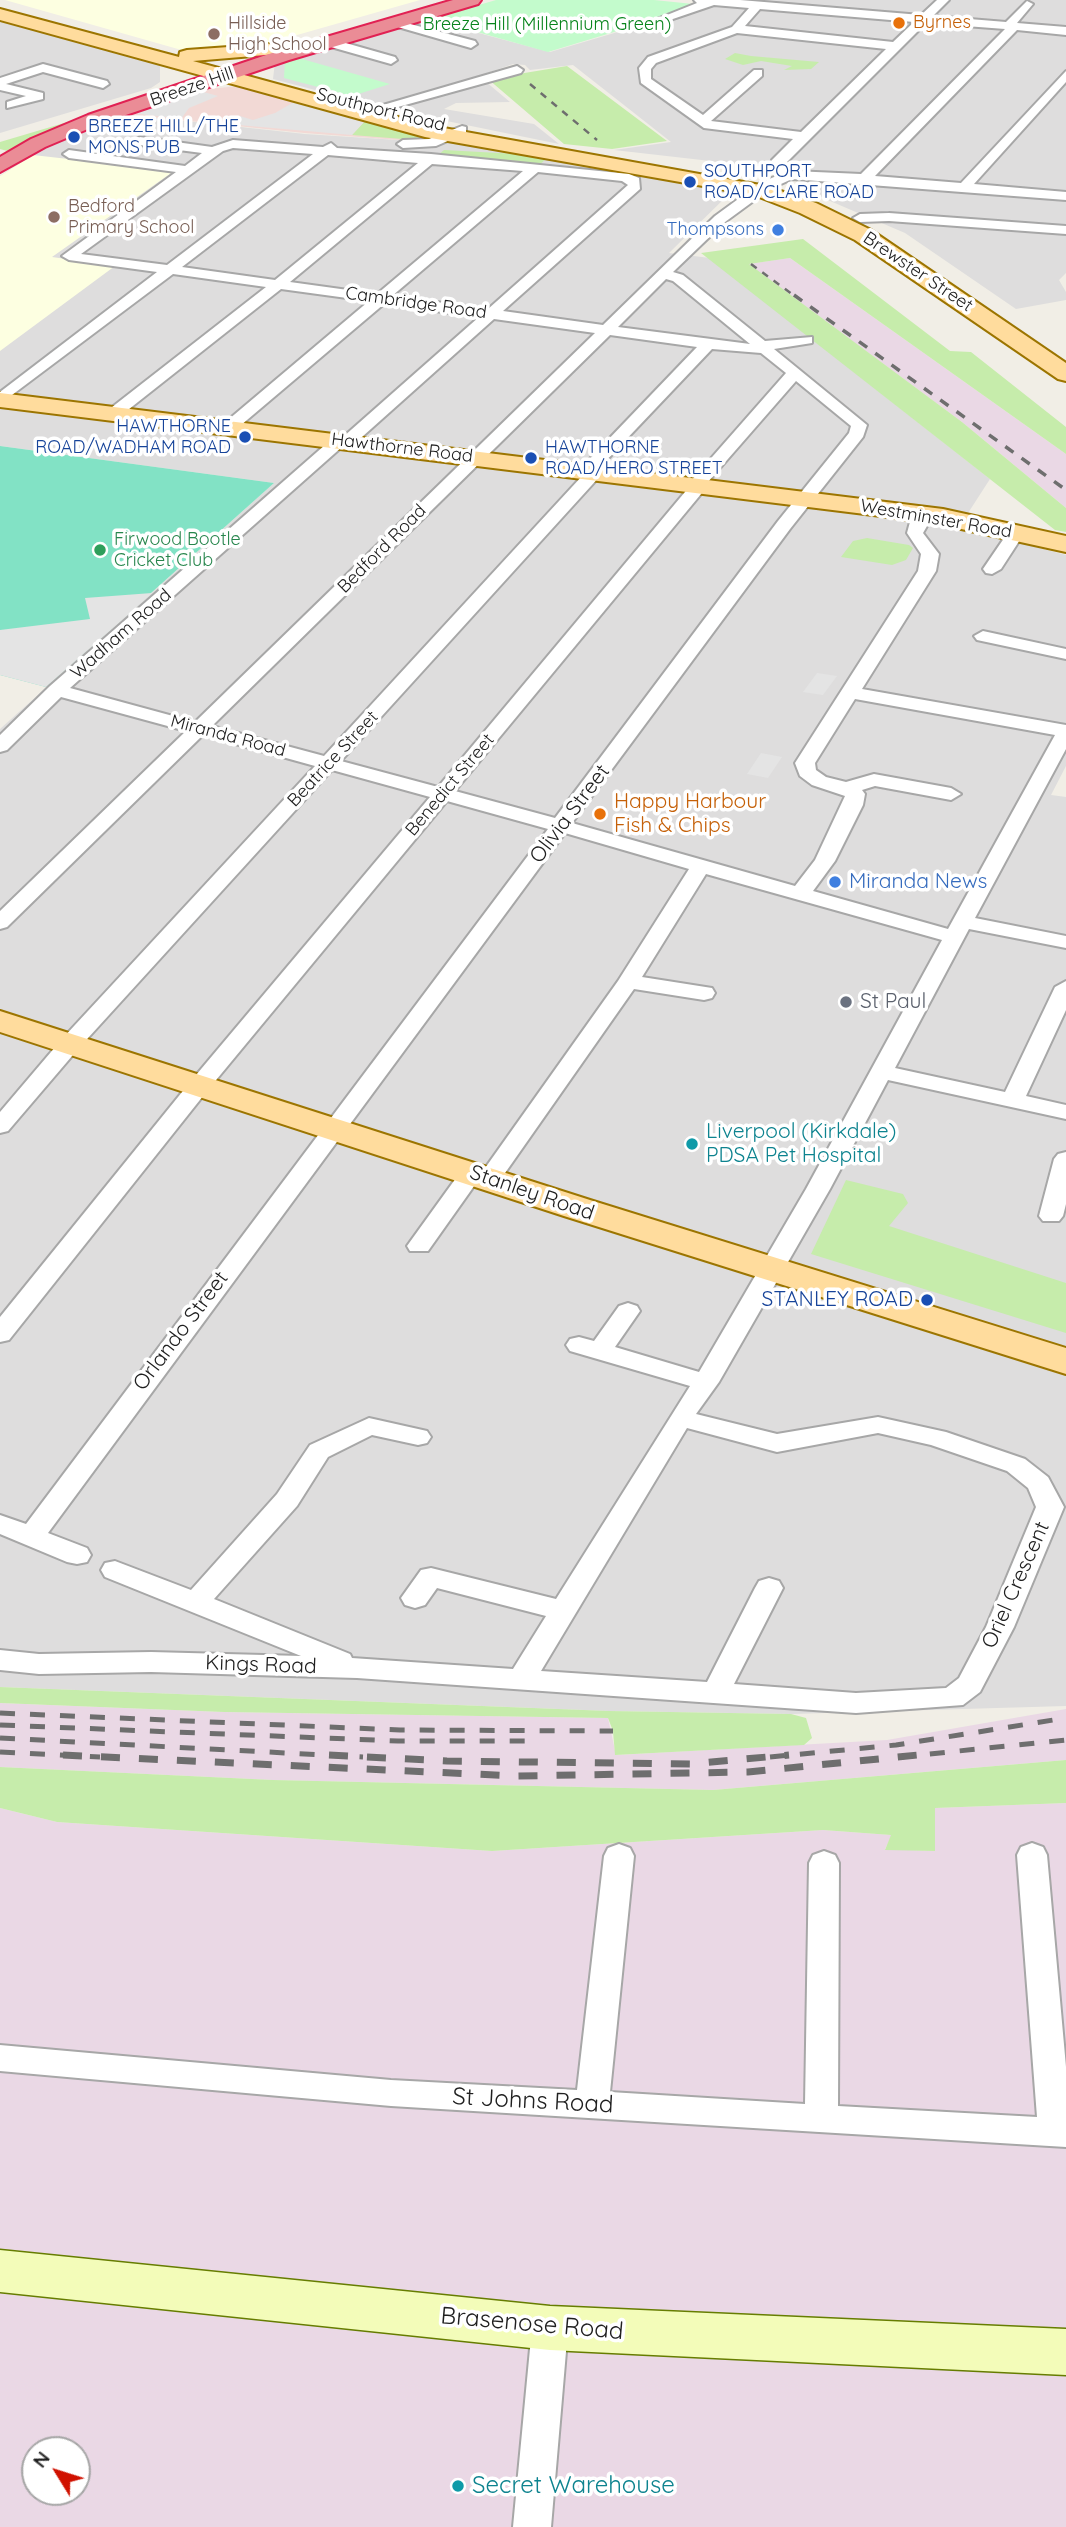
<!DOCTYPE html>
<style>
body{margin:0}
#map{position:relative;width:1066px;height:2527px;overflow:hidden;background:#f1eee6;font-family:Quicksand,sans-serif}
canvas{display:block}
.north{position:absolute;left:21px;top:2436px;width:70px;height:70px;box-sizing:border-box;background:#fff;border:2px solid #a6a6a6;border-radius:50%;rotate:308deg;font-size:19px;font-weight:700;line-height:28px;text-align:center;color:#202020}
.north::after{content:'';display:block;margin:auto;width:24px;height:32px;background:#d01100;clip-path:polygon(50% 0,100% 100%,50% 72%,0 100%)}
</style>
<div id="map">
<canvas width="1066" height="2527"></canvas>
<div class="north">N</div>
</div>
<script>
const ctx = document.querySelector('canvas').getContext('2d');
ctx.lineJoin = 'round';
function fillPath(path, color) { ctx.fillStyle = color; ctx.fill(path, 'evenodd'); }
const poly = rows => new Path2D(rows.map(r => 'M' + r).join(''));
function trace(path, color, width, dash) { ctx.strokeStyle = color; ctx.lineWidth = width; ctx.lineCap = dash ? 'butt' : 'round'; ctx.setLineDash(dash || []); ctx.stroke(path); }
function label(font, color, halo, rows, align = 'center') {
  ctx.font = font + ' Quicksand,sans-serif'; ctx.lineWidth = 7; ctx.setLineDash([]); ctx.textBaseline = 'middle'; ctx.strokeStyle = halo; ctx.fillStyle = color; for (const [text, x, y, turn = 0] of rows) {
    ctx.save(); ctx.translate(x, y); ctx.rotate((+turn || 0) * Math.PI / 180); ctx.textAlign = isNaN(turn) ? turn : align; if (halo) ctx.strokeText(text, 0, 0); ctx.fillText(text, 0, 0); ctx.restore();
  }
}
fillPath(poly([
 [726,0,1066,0,1066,273,1059,280,1066,292,1066,300,1016,309,905,233,802,189,798,171,614,150,671,142,573,65,530,70,525,65,513,64,479,76,510,102,456,103,444,109,534,124,559,144,388,109,273,79,275,62,422,18,550,52],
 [0,16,160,62,160,82,151,88,0,133],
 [122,114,305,134,413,141,431,138,732,191,669,253,710,258,990,479,959,527,1066,555,1066,766,1051,795,1066,797,1066,1706,791,1714,609,1711,0,1687,0,729,274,483,0,446,0,176,45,146]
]), '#dedddd');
fillPath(poly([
 [240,86,432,138,413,141,304,133,122,114,196,90]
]), '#f2d9d5');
fillPath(poly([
 [790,258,1066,454,1066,508,962,422,748,264],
 [0,1703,224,1712,608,1718,616,1755,887,1740,1066,1709,1066,1760,713,1790,273,1780,0,1767],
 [1066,1803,1066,2527,0,2527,0,1808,57,1822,492,1851,823,1830,892,1835,885,1849,934,1851,934,1808],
 [35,2450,77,2450,77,2492,35,2492]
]), '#ead8e5');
fillPath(poly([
 [5,0,420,0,269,43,185,51],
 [33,155,174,171,52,257,115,266,0,351,0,176]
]), '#fdffe1');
fillPath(poly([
 [735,53,751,56,819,62,811,69,784,70,792,66,761,61,743,65,725,59],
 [567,66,667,141,612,149,564,144,488,79],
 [118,107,11,152,0,149,0,142],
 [365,121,424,135,425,137,415,140,352,135],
 [444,150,517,154,546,159,538,166,437,156],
 [803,239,950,351,971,352,1066,427,1066,454,790,258,749,264,962,422,1066,508,1066,532,1055,530,701,253],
 [867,538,909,545,913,548,906,560,892,565,841,557,853,541],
 [846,1180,903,1194,908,1203,889,1226,1066,1283,1066,1333,811,1254],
 [0,1687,609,1711,791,1714,806,1718,812,1738,804,1745,615,1755,613,1731,608,1718,224,1712,0,1703],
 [1066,1760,1066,1803,935,1808,935,1851,885,1850,891,1835,823,1830,492,1851,57,1822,0,1808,0,1767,273,1780,713,1790]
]), '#c6ecab');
fillPath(poly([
 [496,0,654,0,703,5,548,52,431,19],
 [295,57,390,84,352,96,284,78,285,60]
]), '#c3fbcc');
fillPath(poly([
 [0,446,274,483,46,687,0,675]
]), '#82e2c5');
fillPath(poly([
 [200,91,218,96,189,108,181,119,132,113],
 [294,102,365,121,352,135,227,124,240,116,253,120,275,113],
 [152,593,46,687,0,675,0,630,90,619,85,598],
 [817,673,837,676,823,695,803,692],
 [761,753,782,757,768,778,747,774]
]), '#e4e4e4');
const street = poly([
 [694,0,740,0,921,15,937,0,949,0,933,16,1006,22,1027,1,1033,4,1017,23,1066,27,1066,35,1017,30,875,176,961,183,1066,71,1066,82,974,184,1066,192,1066,200,792,179,770,189,725,222,673,272,683,275,765,341,812,337,812,343,774,349,867,425,863,437,790,529,572,823,795,886,815,860,845,796,812,785,800,776,795,763,918,571,921,554,907,533,910,522,920,510,926,509,934,514,923,533,939,554,936,571,862,689,1066,725,1066,749,975,918,1066,936,1066,948,969,929,895,1068,1005,1092,1055,987,1066,981,1066,1010,1026,1096,1066,1105,1066,1119,888,1080,830,1189,719,1382,696,1414,777,1434,878,1417,946,1432,1025,1459,1048,1477,1064,1507,1014,1627,980,1692,963,1705,856,1713,357,1678,151,1672,39,1674,0,1670,0,1650,39,1654,151,1652,301,1656,105,1577,101,1570,105,1563,115,1561,191,1590,277,1494,310,1445,369,1418,427,1431,431,1437,427,1443,418,1445,372,1435,328,1457,297,1506,214,1599,350,1654,352,1658,513,1669,546,1616,437,1588,425,1605,415,1608,405,1605,401,1598,421,1570,431,1568,556,1599,690,1386,570,1351,566,1345,570,1339,579,1337,594,1341,619,1306,628,1303,637,1306,640,1311,615,1347,699,1372,806,1189,942,940,706,874,642,977,712,988,715,993,712,998,704,1000,634,989,498,1183,490,1185,479,1179,428,1251,410,1251,407,1246,464,1167,472,1165,483,1171,618,981,689,869,565,833,48,1533,87,1548,91,1555,87,1562,77,1564,67,1562,0,1534,0,1515,26,1524,548,829,447,801,207,1091,9,1340,0,1342,0,1317,191,1081,430,797,332,770,78,1049,8,1131,0,1133,0,1112,62,1039,315,766,203,735,7,927,0,929,0,911,186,731,61,697,7,750,0,752,0,735,50,686,333,438,343,437,479,317,384,304,234,431,222,431,222,425,369,301,281,289,119,417,107,417,107,411,266,287,173,274,0,404,0,392,157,272,69,260,62,256,176,172,69,158,63,154,69,150,185,166,202,153,140,145,134,141,140,137,212,147,233,140,323,147,331,143,337,148,431,154,629,174,639,178,640,189,503,311,603,325,715,216,760,183,781,174,771,165,772,160,793,139,704,128,641,83,639,68,648,57,732,27,749,8,714,5,667,21,657,19,697,3,694,0],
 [760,9,914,22,893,42,745,26,760,9],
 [926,23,1005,29,861,174,793,171,785,164,926,23],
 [737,33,886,49,801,132,711,121,762,76,762,70,754,70,703,115,651,79,651,69,656,63,737,33],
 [233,148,313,154,167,265,81,254,223,151,233,148],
 [328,155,418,163,275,280,182,267,328,155],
 [432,164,523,171,377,294,290,282,432,164],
 [538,172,622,181,628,185,488,309,392,296,538,172],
 [666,279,673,281,750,344,618,327,666,279],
 [494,319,595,333,195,722,70,688,343,446,353,445,494,319],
 [610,335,697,347,581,468,579,471,583,475,324,756,212,726,610,335],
 [712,349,761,353,786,373,691,481,690,486,438,787,341,761,601,475,603,472,599,468,712,349],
 [796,381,851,426,849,433,778,521,555,818,455,791,706,488,707,483,796,381],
 [855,699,1055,735,948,929,813,891,835,861,863,805,865,794,862,790,875,786,951,800,961,794,951,788,874,774,846,782,826,777,816,770,815,763,855,699],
 [687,1428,777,1452,878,1433,931,1445,1007,1471,1028,1488,1036,1507,986,1627,959,1678,946,1688,856,1693,734,1684,783,1588,779,1581,769,1578,759,1581,755,1588,707,1682,541,1671,687,1428],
 [395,20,475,41,477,44,471,48,391,25,389,23,395,20],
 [328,38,395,57,397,60,391,64,324,45,322,42,328,38],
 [43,64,107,81,109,84,103,88,43,72,6,84,43,93,43,99,7,108,7,102,26,96,0,90,0,78,43,64],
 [517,66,523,70,521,73,358,118,352,114,517,66],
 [462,126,466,127,466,133,436,146,403,148,397,144,403,140,429,139,462,126],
 [889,213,1066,226,1066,234,889,221,860,222,853,218,860,214,889,213],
 [1017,527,1025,532,1001,569,992,574,986,573,983,569,1011,528,1017,527],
 [983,631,1066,649,1066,659,977,640,974,636,983,631],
 [1066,1152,1066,1204,1063,1216,1059,1221,1043,1221,1039,1216,1054,1159,1058,1154,1066,1152],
 [1032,1843,1043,1847,1047,1855,1066,2067,1066,2147,391,2106,0,2071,0,2045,391,2080,577,2090,604,1856,608,1848,619,1844,630,1848,634,1856,610,2092,805,2104,809,1863,813,1855,824,1851,835,1855,839,1863,838,2106,1037,2117,1017,1855,1021,1847,1032,1843],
 [550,2312,563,2317,568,2328,551,2527,513,2527,532,2328,537,2317,550,2312]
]);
const secondary = poly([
 [0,2250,550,2306,1066,2329,1066,2375,550,2350,0,2292,0,2250]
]);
const primary = poly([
 [0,9,179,57,180,52,187,50,270,44,277,46,279,50,277,54,193,61,427,125,766,186,816,203,871,230,1066,363,1066,381,1058,379,855,240,800,213,754,195,425,137,0,20,0,9],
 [0,393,943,509,1066,536,1066,552,943,525,881,516,0,407,0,393],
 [0,1011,590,1200,1066,1348,1066,1374,564,1216,0,1032,0,1011]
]);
const highway = poly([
 [453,0,481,0,478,4,289,60,102,123,45,147,0,172,0,157,31,139,88,115,275,52,453,0]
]);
trace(street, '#a7a7a7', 4);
trace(secondary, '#667d01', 3);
trace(primary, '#9c7500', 4);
trace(highway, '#e12153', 4);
fillPath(street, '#fff');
fillPath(secondary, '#f3fcb9');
fillPath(primary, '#ffdc9d');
fillPath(highway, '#ea8c96');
trace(poly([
 [530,84,597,140],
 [751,264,796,297]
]), '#6e6e6e', 2.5, [7, 7]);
trace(poly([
 [794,295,1066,490]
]), '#6e6e6e', 3.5, [10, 10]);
trace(poly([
 [0,1713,400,1730,613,1731],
 [0,1725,398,1741,536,1741],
 [0,1738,363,1757],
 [0,1752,100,1757],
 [770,1757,896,1745,1066,1718],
 [900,1757,1066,1740]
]), '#6e6e6e', 5, [15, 15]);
trace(poly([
 [63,1755,516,1776,748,1772,918,1755],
 [329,1755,447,1761,690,1764,789,1755]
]), '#6e6e6e', 7, [19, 19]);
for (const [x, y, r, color] of [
 [899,23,7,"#e8710a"],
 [214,34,7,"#8d6e63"],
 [74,137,7,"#1a4fb4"],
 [690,182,7,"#1a4fb4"],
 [54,217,7,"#8d6e63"],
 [778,230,7,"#3f7fe0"],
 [245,437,7,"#1a4fb4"],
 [531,458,7,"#1a4fb4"],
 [100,550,7,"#2e9e5b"],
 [600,814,7,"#e8710a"],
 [835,882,7,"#3f7fe0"],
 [846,1002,7,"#6b7280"],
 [692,1144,7,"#0f9aa8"],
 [927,1300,7,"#1a4fb4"],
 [458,2486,7,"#0f9aa8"]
]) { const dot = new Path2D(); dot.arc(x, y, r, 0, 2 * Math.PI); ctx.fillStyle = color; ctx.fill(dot); trace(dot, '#fff', 2.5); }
label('18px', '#c56008', '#fff', [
 ["Byrnes",913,23]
], 'left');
label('18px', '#785e54', '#fff', [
 ["Hillside",228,24],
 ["High School",228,45],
 ["Bedford",68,207],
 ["Primary School",68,228]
], 'left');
label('18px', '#08841c', '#fff', [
 ["Breeze Hill (Millennium Green)",547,25]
]);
label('18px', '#202020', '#fff', [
 ["Breeze Hill",192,87,-19],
 ["Southport Road",381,110,14],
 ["Brewster Street",918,272,34],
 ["Cambridge Road",416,303,8],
 ["Hawthorne Road",402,448,7],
 ["Westminster Road",936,519,10],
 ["Bedford Road",382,549,-45],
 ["Wadham Road",121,634,-41],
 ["Miranda Road",228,736,15],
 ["Beatrice Street",333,759,-47],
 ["Benedict Street",450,785,-50]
]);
label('18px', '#164399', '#fff', [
 ["BREEZE HILL/THE",88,127],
 ["MONS PUB",88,148],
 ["SOUTHPORT",704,172],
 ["ROAD/CLARE ROAD",704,193],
 ["HAWTHORNE",231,427,"right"],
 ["ROAD/WADHAM ROAD",231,448,"right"],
 ["HAWTHORNE",545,448],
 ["ROAD/HERO STREET",545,469]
], 'left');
label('18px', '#366cbe', '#fff', [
 ["Thompsons",764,230]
], 'right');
label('18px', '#27864d', '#fff', [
 ["Firwood Bootle",114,540],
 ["Cricket Club",114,561]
], 'left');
label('21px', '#c56008', '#fff', [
 ["Happy Harbour",614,802],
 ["Fish & Chips",614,826]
], 'left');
label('21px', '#202020', '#fff', [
 ["Olivia Street",570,814,-53],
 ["Stanley Road",532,1193,19],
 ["Orlando Street",181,1331,-53],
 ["Oriel Crescent",1016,1585,-66],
 ["Kings Road",261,1665,2]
]);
label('21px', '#366cbe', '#fff', [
 ["Miranda News",849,882]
], 'left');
label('21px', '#5b616d', '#fff', [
 ["St Paul",860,1002]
], 'left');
label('21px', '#0d838f', '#fff', [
 ["Liverpool (Kirkdale)",706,1132],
 ["PDSA Pet Hospital",706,1156]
], 'left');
label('21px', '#164399', '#fff', [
 ["STANLEY ROAD",913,1300]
], 'right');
label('24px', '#202020', '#fff', [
 ["St Johns Road",533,2101,3],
 ["Brasenose Road",532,2324,5]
]);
label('24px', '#0d838f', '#fff', [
 ["Secret Warehouse",472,2486]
], 'left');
</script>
